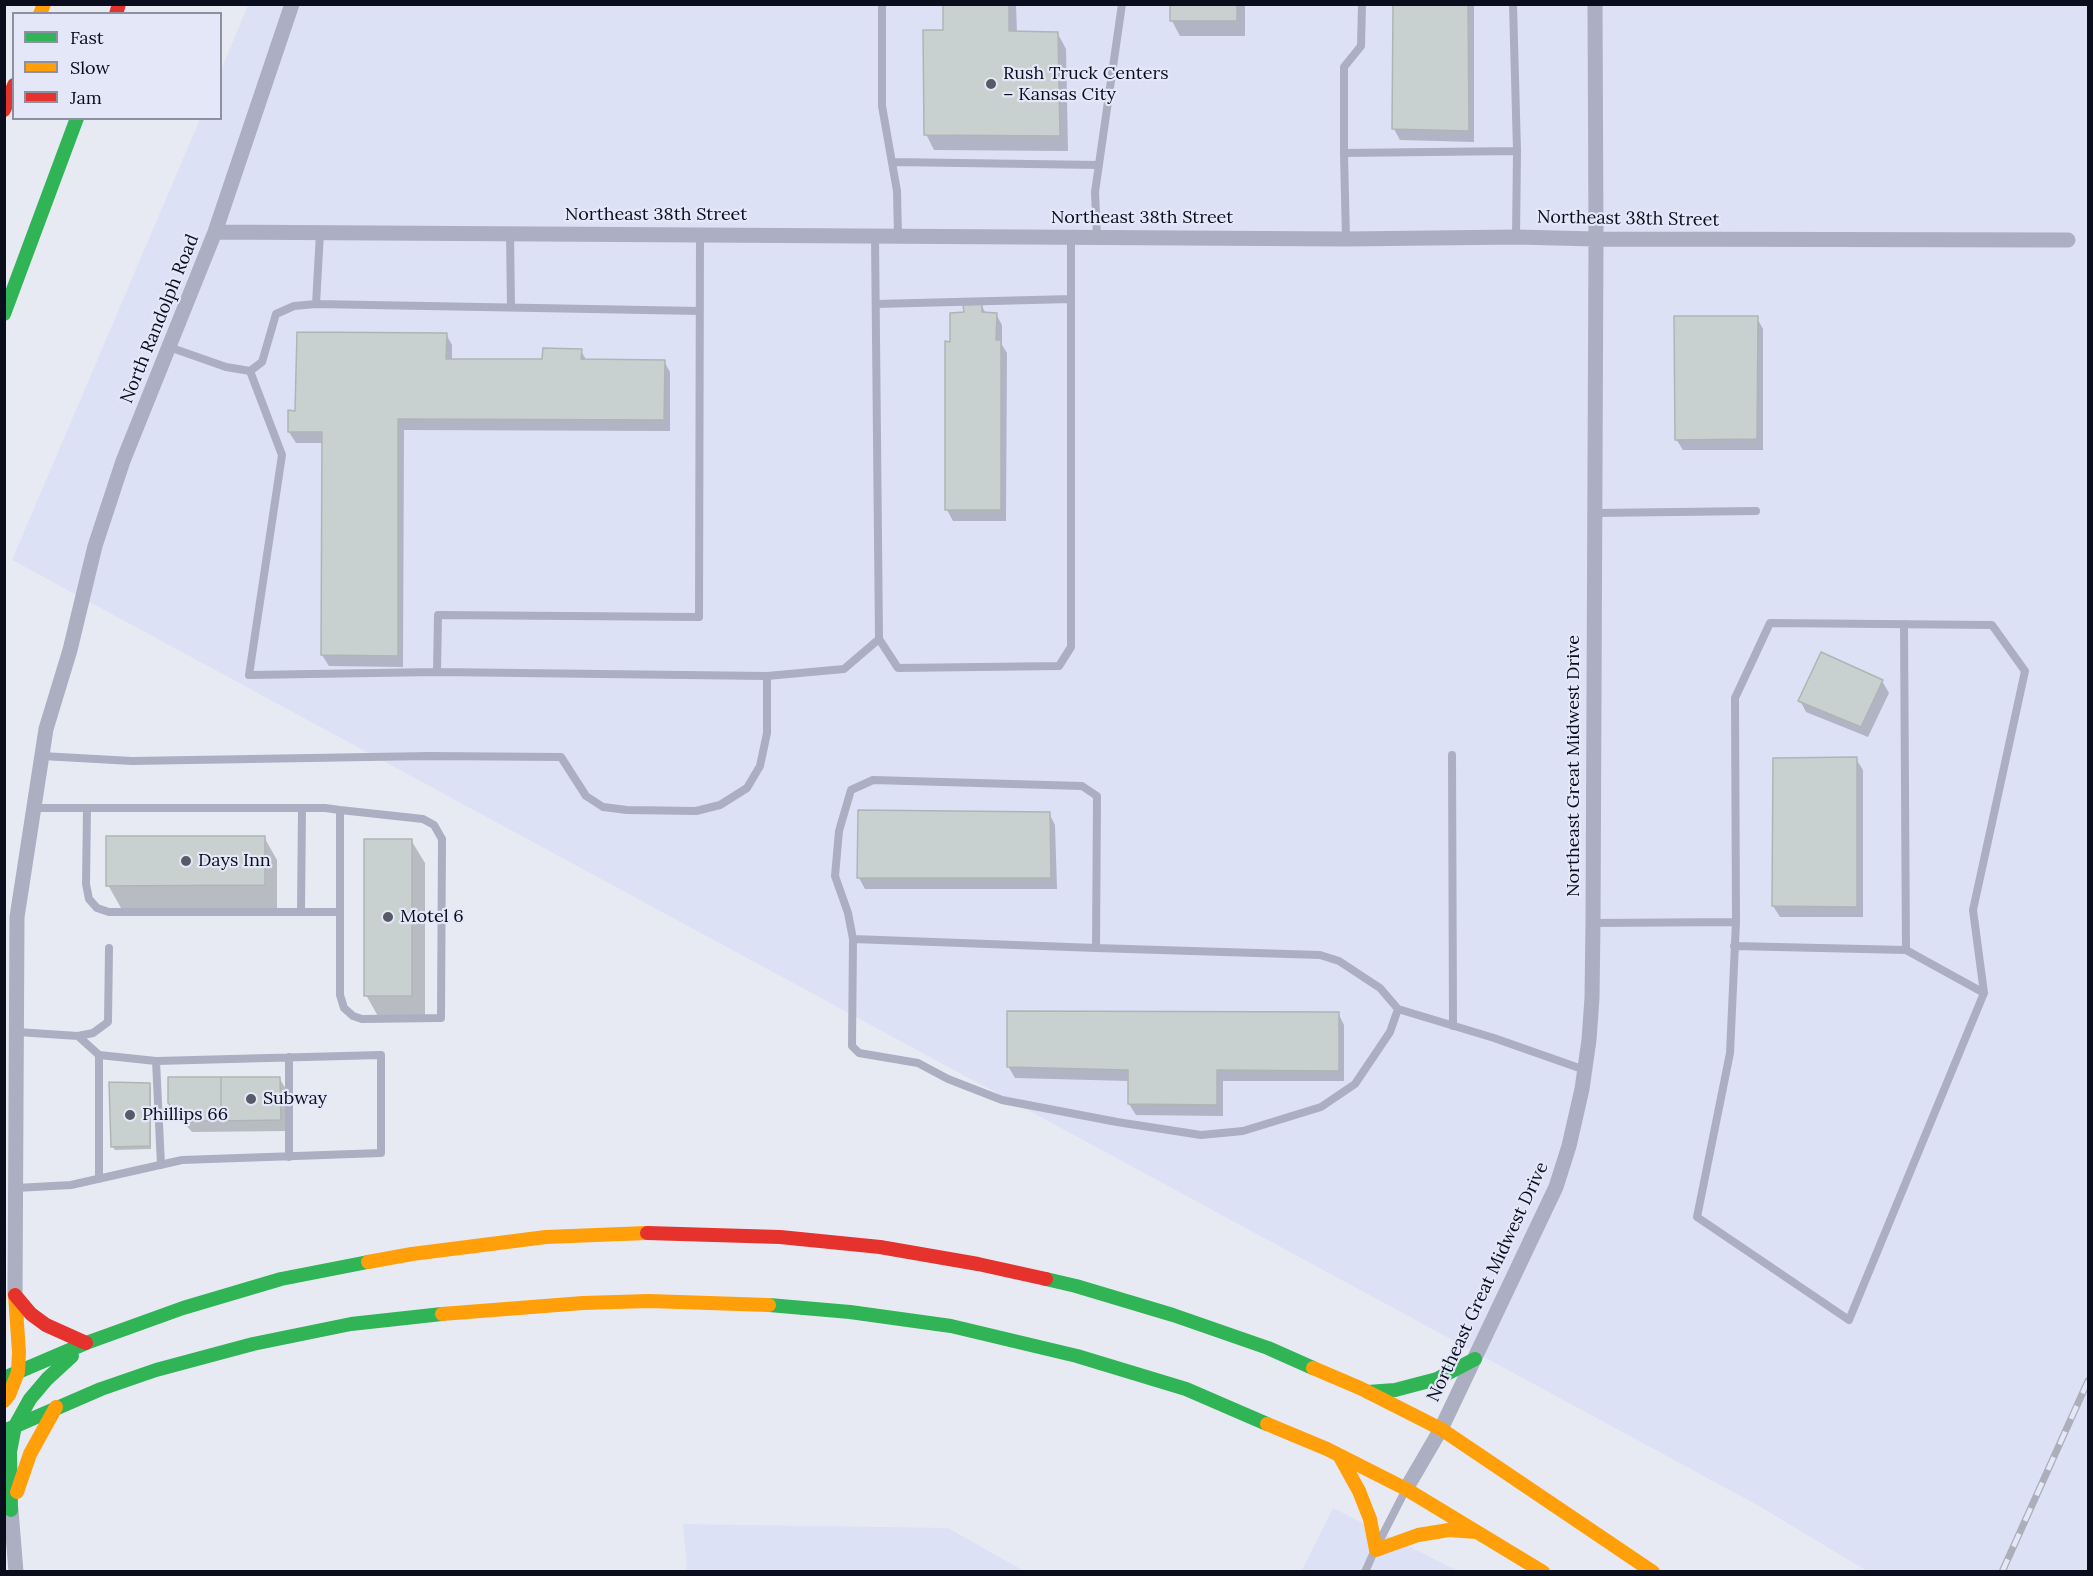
<!DOCTYPE html>
<meta charset="utf-8">
<style>
body{margin:0}
#map{position:relative;width:2093px;height:1576px;overflow:hidden;background:#e8eaf3;font-family:Lora,serif}
canvas{display:block}
.frame{position:absolute;inset:0;border:6px solid #0a0d1b;pointer-events:none}
.legend{position:absolute;left:12px;top:12px;width:210px;height:108px;box-sizing:border-box;background:#e3e7f8;border:2px solid #8c90a0;margin:0;padding:8px 10px;list-style:none;font-size:18px;color:#0a0d1b}
.legend li{display:flex;align-items:center;gap:12px;height:30px}
.legend b{width:30px;border:2px solid #8c90a0}
</style>
<div id="map">
<canvas width="2093" height="1576"></canvas>
<div class="frame"></div>
<ul class="legend">
<li><b style="height:8px;background:#30b455"></b>Fast</li>
<li><b style="height:8px;background:#ff9f0a"></b>Slow</li>
<li><b style="height:8px;background:#e5322d"></b>Jam</li>
</ul>
</div>
<script>
const ctx = document.querySelector('canvas').getContext('2d');
ctx.lineJoin = 'round';
function fillPath(path, color) { ctx.fillStyle = color; ctx.fill(path, 'evenodd'); }
const poly = rows => new Path2D(rows.map(r => 'M' + r).join(''));
function trace(path, color, width, dash) { ctx.strokeStyle = color; ctx.lineWidth = width; ctx.lineCap = dash ? 'butt' : 'round'; ctx.setLineDash(dash || []); ctx.stroke(path); }
function label(font, color, halo, rows, align = 'center') {
  ctx.font = font + ' Lora,serif'; ctx.lineWidth = 4.5; ctx.setLineDash([]); ctx.textBaseline = 'middle'; ctx.strokeStyle = halo; ctx.fillStyle = color; for (const [text, x, y, turn = 0] of rows) {
    ctx.save(); ctx.translate(x, y); ctx.rotate((+turn || 0) * Math.PI / 180); ctx.textAlign = isNaN(turn) ? turn : align; if (halo) ctx.strokeText(text, 0, 0); ctx.fillText(text, 0, 0); ctx.restore();
  }
}
fillPath(poly([
 [248,5,2088,5,2088,1571,1867,1571,1759,1506,12,560,200,119,220,118,221,70],
 [1333,1508,1458,1571,1301,1572],
 [683,1524,948,1528,1024,1571,687,1571]
]), '#dce1f6');
fillPath(poly([
 [944,4,1016,4,1017,33,1058,34,1066,49,1068,151,934,150,926,134,944,31],
 [1172,4,1245,4,1245,36,1180,36,1172,21],
 [1394,4,1474,4,1474,142,1400,140,1394,129],
 [982,306,986,314,996,314,1002,325,1002,345,1007,353,1006,521,953,521,947,510,951,343,965,314],
 [1757,318,1763,329,1763,450,1683,450,1676,439],
 [446,334,452,345,452,360,544,360,581,351,587,361,664,361,670,372,670,431,404,430,403,667,329,666,322,655,324,443,296,443,289,432,297,413],
 [1822,654,1882,681,1889,693,1868,737,1806,712,1800,700],
 [1856,759,1863,770,1863,917,1780,917,1773,906],
 [1049,813,1055,825,1057,889,865,889,859,878],
 [264,837,277,860,277,908,121,908,108,885],
 [411,840,425,863,425,1018,379,1018,366,995],
 [1338,1013,1344,1025,1344,1081,1223,1081,1223,1116,1136,1115,1129,1104,1129,1081,1015,1078,1008,1066],
 [279,1078,286,1089,287,1131,192,1132,176,1114,169,1102],
 [149,1084,151,1088,151,1149,115,1150,113,1147]
]), '#0003');
const building = poly([
 [943,4,1009,4,1009,31,1058,32,1060,136,924,135,923,30,943,30,943,4],
 [1170,4,1237,4,1237,21,1170,21,1170,4],
 [1393,4,1468,4,1469,131,1392,129,1393,4],
 [982,304,982,312,997,313,996,340,1001,340,1001,510,945,510,945,341,950,342,950,313,964,312,963,305,982,304],
 [1674,316,1758,316,1757,439,1675,440,1674,316],
 [297,332,447,333,446,359,542,359,543,348,582,349,581,359,665,360,664,420,398,419,398,656,321,655,322,432,288,432,288,410,295,411,297,332],
 [1821,652,1883,680,1861,727,1798,701,1821,652],
 [1857,757,1857,907,1772,906,1773,758,1857,757],
 [858,810,1050,812,1051,878,857,878,858,810],
 [106,836,265,836,265,885,106,886,106,836],
 [364,839,412,839,412,996,364,996,364,839],
 [1007,1011,1339,1012,1339,1071,1217,1070,1217,1105,1128,1104,1128,1070,1007,1067,1007,1011],
 [168,1077,221,1077,221,1121,184,1121,168,1103,168,1077],
 [221,1077,280,1077,281,1120,221,1121,221,1077],
 [109,1082,150,1083,150,1146,111,1147,109,1082]
]);
fillPath(building, '#c8d1d0');
trace(building, '#aeb6b5', 1.5);
trace(poly([
 [882,4,882,106,897,191,898,236],
 [1513,4,1517,151,1516,237],
 [1344,153,1517,151],
 [892,162,1099,165],
 [510,234,511,307],
 [875,236,879,639,898,668,1059,666,1071,647,1071,237],
 [1097,237,1095,192,1122,4],
 [1346,239,1344,153,1344,67,1361,46,1362,4],
 [316,304,320,233],
 [876,304,1071,299],
 [169,347,226,367,250,371,262,362,276,314,294,306,316,304,700,311],
 [250,371,282,455,249,675,437,672,438,615,699,617,700,235],
 [1595,513,1756,511],
 [767,676,844,669,879,639],
 [1452,755,1453,1026],
 [42,756,132,761,429,756,561,757,586,796,603,807,627,810,696,811,720,805,747,788,760,766,767,733,767,676,437,672],
 [34,808,325,808,340,810,423,819,434,825,442,839,441,1018,362,1019,353,1016,344,1008,340,995,340,810],
 [87,808,86,884,89,899,97,908,109,912,340,912],
 [301,912,302,808],
 [1593,923,1736,922,1735,698,1770,623,1992,625,2025,671,1973,910,1984,993,1849,1320,1697,1217,1730,1053,1736,922],
 [853,939,852,1046,859,1053,918,1063,948,1079,1002,1100,1117,1122,1201,1135,1243,1131,1321,1107,1355,1084,1390,1032,1398,1009],
 [1734,946,1906,950,1904,624],
 [1096,948,1097,796,1082,786,873,780,851,790,839,831,835,876,848,913,853,939,1096,948,1320,955,1339,961,1380,988,1398,1009,1494,1038,1585,1070],
 [1906,950,1984,993],
 [78,1036,93,1033,108,1022,109,948],
 [99,1055,99,1179],
 [289,1057,289,1157],
 [156,1061,161,1165],
 [16,1188,71,1185,182,1160,381,1153,381,1055,156,1061,99,1055,78,1036,17,1032],
 [1381,1538,1404,1493],
 [1365,1572,1373,1554]
]), '#acafc1', 8);
trace(poly([
 [215,232,1346,239,1516,237,1596,239,2068,240],
 [15,1295,17,917,46,729,70,650,95,546,123,461,215,232,292,4],
 [1406,1489,1441,1429,1556,1187,1569,1146,1582,1089,1589,1040,1592,998,1593,923,1596,239,1595,4],
 [11,1510,16,1572]
]), '#acafc1', 15);
trace(poly([
 [4,314,77,118],
 [1046,1279,1076,1286,1173,1315,1268,1348,1313,1368],
 [769,1305,850,1312,951,1326,1077,1356,1186,1389,1267,1424],
 [4,1378,86,1343,183,1308,281,1279,368,1262],
 [1368,1392,1395,1390,1437,1379,1475,1359],
 [4,1431,101,1389,156,1370,253,1344,351,1324,442,1314],
 [11,1510,10,1452,15,1426,30,1399,47,1379,72,1356]
]), '#30b455', 14);
trace(poly([
 [40,14,44,4],
 [368,1262,412,1254,546,1237,647,1233],
 [442,1314,583,1303,649,1301,769,1305],
 [1313,1368,1360,1388,1441,1429,1653,1572],
 [4,1401,9,1395,18,1372,19,1352,15,1295],
 [1267,1424,1327,1449,1406,1489,1543,1572],
 [1339,1455,1359,1491,1370,1519,1376,1550,1418,1535,1449,1530,1476,1532],
 [17,1492,30,1454,56,1407]
]), '#ff9f0a', 14);
trace(poly([
 [116,14,119,4],
 [4,110,14,85],
 [647,1233,780,1237,880,1247,978,1264,1046,1279],
 [15,1295,31,1314,46,1325,86,1343]
]), '#e5322d', 14);
const rail = poly([
 [2002,1572,2088,1381]
]);
trace(rail, '#acaeba', 7);
trace(rail, '#e3e7f8', 4.5, [14]);
for (const [x, y, r, color] of [
 [991,84,6,"#585a67"],
 [186,861,6,"#585a67"],
 [388,917,6,"#585a67"],
 [251,1099,6,"#585a67"],
 [130,1115,6,"#585a67"]
]) { const dot = new Path2D(); dot.arc(x, y, r, 0, 2 * Math.PI); ctx.fillStyle = color; ctx.fill(dot); trace(dot, '#e3e7f8', 2); }
label('18px', '#0a0d1b', '#e3e7f8', [
 ["Rush Truck Centers",1003,74],
 ["– Kansas City",1003,95],
 ["Days Inn",198,861],
 ["Motel 6",400,917],
 ["Subway",263,1099],
 ["Phillips 66",142,1115]
], 'left');
label('18px', '#0a0d1b', '#e3e7f8', [
 ["Northeast 38th Street",656,215],
 ["Northeast 38th Street",1142,218],
 ["Northeast 38th Street",1628,219,1],
 ["North Randolph Road",160,319,-68],
 ["Northeast Great Midwest Drive",1574,766,-90],
 ["Northeast Great Midwest Drive",1488,1282,-65]
]);
</script>
